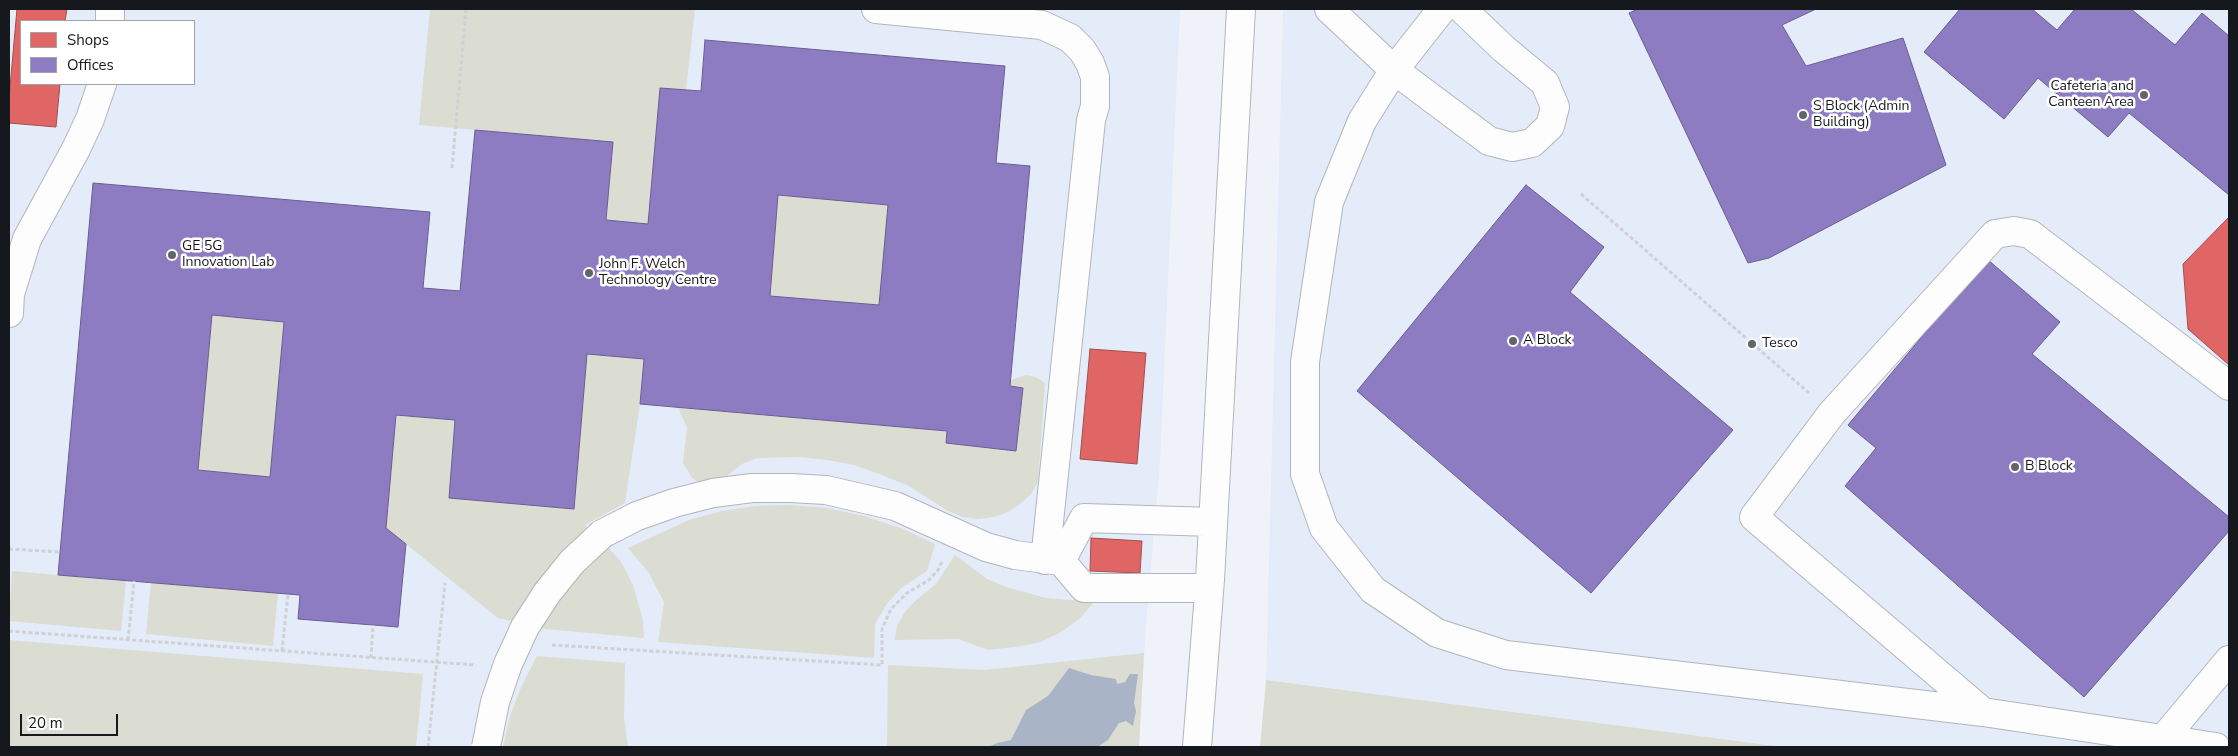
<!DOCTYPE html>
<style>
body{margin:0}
#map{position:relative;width:2238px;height:756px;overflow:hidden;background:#eff3f9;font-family:"Nunito Sans",sans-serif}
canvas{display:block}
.frame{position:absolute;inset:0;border:10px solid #15181c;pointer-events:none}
.legend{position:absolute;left:20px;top:20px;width:175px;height:65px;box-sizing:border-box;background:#fff;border:1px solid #a1a3a4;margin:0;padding:6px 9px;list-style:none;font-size:15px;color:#15181c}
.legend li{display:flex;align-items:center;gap:10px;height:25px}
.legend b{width:25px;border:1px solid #a1a3a4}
.scale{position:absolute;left:20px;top:714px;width:98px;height:22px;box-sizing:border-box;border:2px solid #15181c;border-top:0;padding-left:6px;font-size:15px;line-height:18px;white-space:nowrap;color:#15181c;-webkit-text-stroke:4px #fff;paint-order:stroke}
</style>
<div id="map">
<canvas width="2238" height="756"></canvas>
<div class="frame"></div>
<ul class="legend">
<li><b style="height:14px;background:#e06666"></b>Shops</li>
<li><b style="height:14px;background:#8e7cc3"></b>Offices</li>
</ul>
<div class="scale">20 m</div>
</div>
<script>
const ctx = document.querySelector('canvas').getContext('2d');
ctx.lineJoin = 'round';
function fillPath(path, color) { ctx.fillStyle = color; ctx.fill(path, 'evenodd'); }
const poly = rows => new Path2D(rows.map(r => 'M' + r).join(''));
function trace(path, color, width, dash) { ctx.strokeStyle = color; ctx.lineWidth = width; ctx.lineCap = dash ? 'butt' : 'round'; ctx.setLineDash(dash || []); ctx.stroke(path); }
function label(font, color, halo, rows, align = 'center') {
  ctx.font = font + ' "Nunito Sans",sans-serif'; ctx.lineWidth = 5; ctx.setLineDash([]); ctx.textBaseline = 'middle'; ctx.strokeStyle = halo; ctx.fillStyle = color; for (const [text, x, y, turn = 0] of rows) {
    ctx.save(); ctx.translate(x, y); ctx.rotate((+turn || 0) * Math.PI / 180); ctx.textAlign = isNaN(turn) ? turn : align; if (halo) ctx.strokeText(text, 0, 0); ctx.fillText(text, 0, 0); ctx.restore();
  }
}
fillPath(poly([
 [9,9,1180,9,1160,463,1146,624,1139,747,9,747],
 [21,21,194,21,194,84,21,84],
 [1283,9,2229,9,2229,747,1784,747,1266,680]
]), '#e4ecfa');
fillPath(poly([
 [430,9,695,9,686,90,648,224,606,220,613,142,419,125],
 [778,195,888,205,879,305,770,296],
 [212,315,284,322,270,477,198,470],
 [587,354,644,359,640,404,625,503,585,525,604,542,621,562,633,585,643,620,644,638,546,629,498,618,386,528,396,415,455,420,449,498,573,509],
 [1026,375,1036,377,1045,383,1038,482,1031,494,1020,504,1008,512,994,517,978,519,963,517,948,511,909,486,882,475,854,465,827,460,800,457,757,458,742,464,719,482,700,483,692,478,683,463,687,427,678,408,947,431,946,443,1016,451,1023,388,1010,386,1011,380],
 [788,505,827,508,864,516,901,528,935,544,927,571,901,588,886,605,875,624,874,658,658,642,664,602,649,573,628,548,689,520,722,511,755,506],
 [955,555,987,579,1006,587,1046,598,1094,602,1079,619,1061,632,1041,642,1022,646,988,650,958,639,894,640,898,624,905,612,915,601,936,584],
 [12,571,126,581,121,631,9,621],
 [151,582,278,593,273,646,146,634],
 [9,640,423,674,416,747,9,747],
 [1144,653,1139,747,887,747,888,665,984,670],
 [537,656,625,663,624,718,628,747,503,747,510,716,522,685],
 [1266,680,1784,747,1260,747]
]), '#dbdcd2');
fillPath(poly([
 [1069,668,1091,675,1116,679,1117,684,1125,682,1130,674,1138,674,1134,703,1136,711,1133,726,1126,721,1119,723,1108,740,1097,747,988,747,997,743,1011,740,1026,710,1048,696]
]), '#a9b4c7');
const shops = poly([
 [17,9,67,9,65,21,21,21,21,84,60,84,56,127,9,123,9,98,17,9],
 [2229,217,2229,365,2188,329,2183,264,2229,217],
 [1090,349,1146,353,1137,464,1080,459,1090,349],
 [1091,538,1142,541,1140,573,1090,571,1091,538]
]);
fillPath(shops, '#e06666');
trace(shops, '#a34f50', 1);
const offices = poly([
 [1638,9,1816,9,1782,25,1806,66,1903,38,1946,165,1769,258,1748,263,1629,13,1638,9],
 [1960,9,2032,9,2057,30,2075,9,2131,9,2175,45,2202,13,2229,36,2229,195,2129,113,2108,137,2038,78,2004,119,1924,52,1960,9],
 [705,40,1005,66,996,163,1030,166,1010,386,1023,388,1016,451,946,443,947,431,640,404,644,359,587,354,574,509,449,498,455,420,396,415,386,528,406,544,398,627,298,619,300,595,58,575,93,183,430,212,423,288,460,291,475,130,613,142,606,220,648,224,660,88,701,91,705,40],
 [778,195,888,205,879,305,770,296,778,195],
 [212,315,284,322,270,477,198,470,212,315],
 [1526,185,1604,247,1570,292,1733,430,1591,593,1357,391,1526,185],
 [1987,259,2060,322,2032,354,2229,517,2229,531,2084,697,1845,486,1876,448,1848,425,1987,259]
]);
fillPath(offices, '#8e7cc3');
trace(offices, '#6a5e91', 1);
const minor = poly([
 [876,9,1042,25,1070,38,1082,50,1090,63,1095,77,1095,106,1091,120,1045,560],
 [1329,9,1394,70,1489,141,1512,147,1532,143,1550,126,1555,107,1545,83,1504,49,1462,9],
 [1442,9,1394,70,1362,121,1329,202,1305,362,1305,474,1324,528,1373,590,1437,633,1506,655,1983,712,2216,747],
 [110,21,110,9],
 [9,313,10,294,27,239,76,149,90,119,102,84],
 [602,534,637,516,674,503,713,493,752,488,791,488,826,490,895,506,986,547,1015,555,1061,561],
 [1209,588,1084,588,1061,561,1084,518,1213,522],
 [1983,712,1754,517,1832,413,1995,234,2014,231,2030,234,2229,386],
 [2163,739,2229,660],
 [1197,747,1210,580,1241,9]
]);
trace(minor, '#b2b5ba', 30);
trace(poly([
 [452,168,466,9],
 [1581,194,1809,393],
 [9,549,60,552],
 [9,631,476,665],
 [128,640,134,581],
 [552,645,882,665,882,629,891,609,907,593,929,580,938,570,943,560],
 [282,651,288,594],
 [371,658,373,625],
 [428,747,445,583]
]), '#d0d1d3', 3, [4, 2.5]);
trace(minor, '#fdfdfe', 28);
const minorBridge = poly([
 [486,747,495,702,508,664,525,627,547,593,572,562,602,534]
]);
trace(minorBridge, '#b2b5ba', 30, []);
trace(minorBridge, '#fdfdfe', 28);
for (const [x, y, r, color] of [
 [2144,95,5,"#616569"],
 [1803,115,5,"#616569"],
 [172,255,5,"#616569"],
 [589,273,5,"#616569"],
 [1513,341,5,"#616569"],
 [1752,344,5,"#616569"],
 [2015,467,5,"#616569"]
]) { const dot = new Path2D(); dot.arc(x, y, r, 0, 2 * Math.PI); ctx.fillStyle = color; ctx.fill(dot); trace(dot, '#fff', 2); }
label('14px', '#15181c', '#fff', [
 ["Cafeteria and",2134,87,"right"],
 ["Canteen Area",2134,103,"right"],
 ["S Block (Admin",1813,107],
 ["Building)",1813,123],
 ["GE 5G",182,247],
 ["Innovation Lab",182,263],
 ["John F. Welch",599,265],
 ["Technology Centre",599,281],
 ["A Block",1523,341],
 ["Tesco",1762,344],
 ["B Block",2025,467]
], 'left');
</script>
